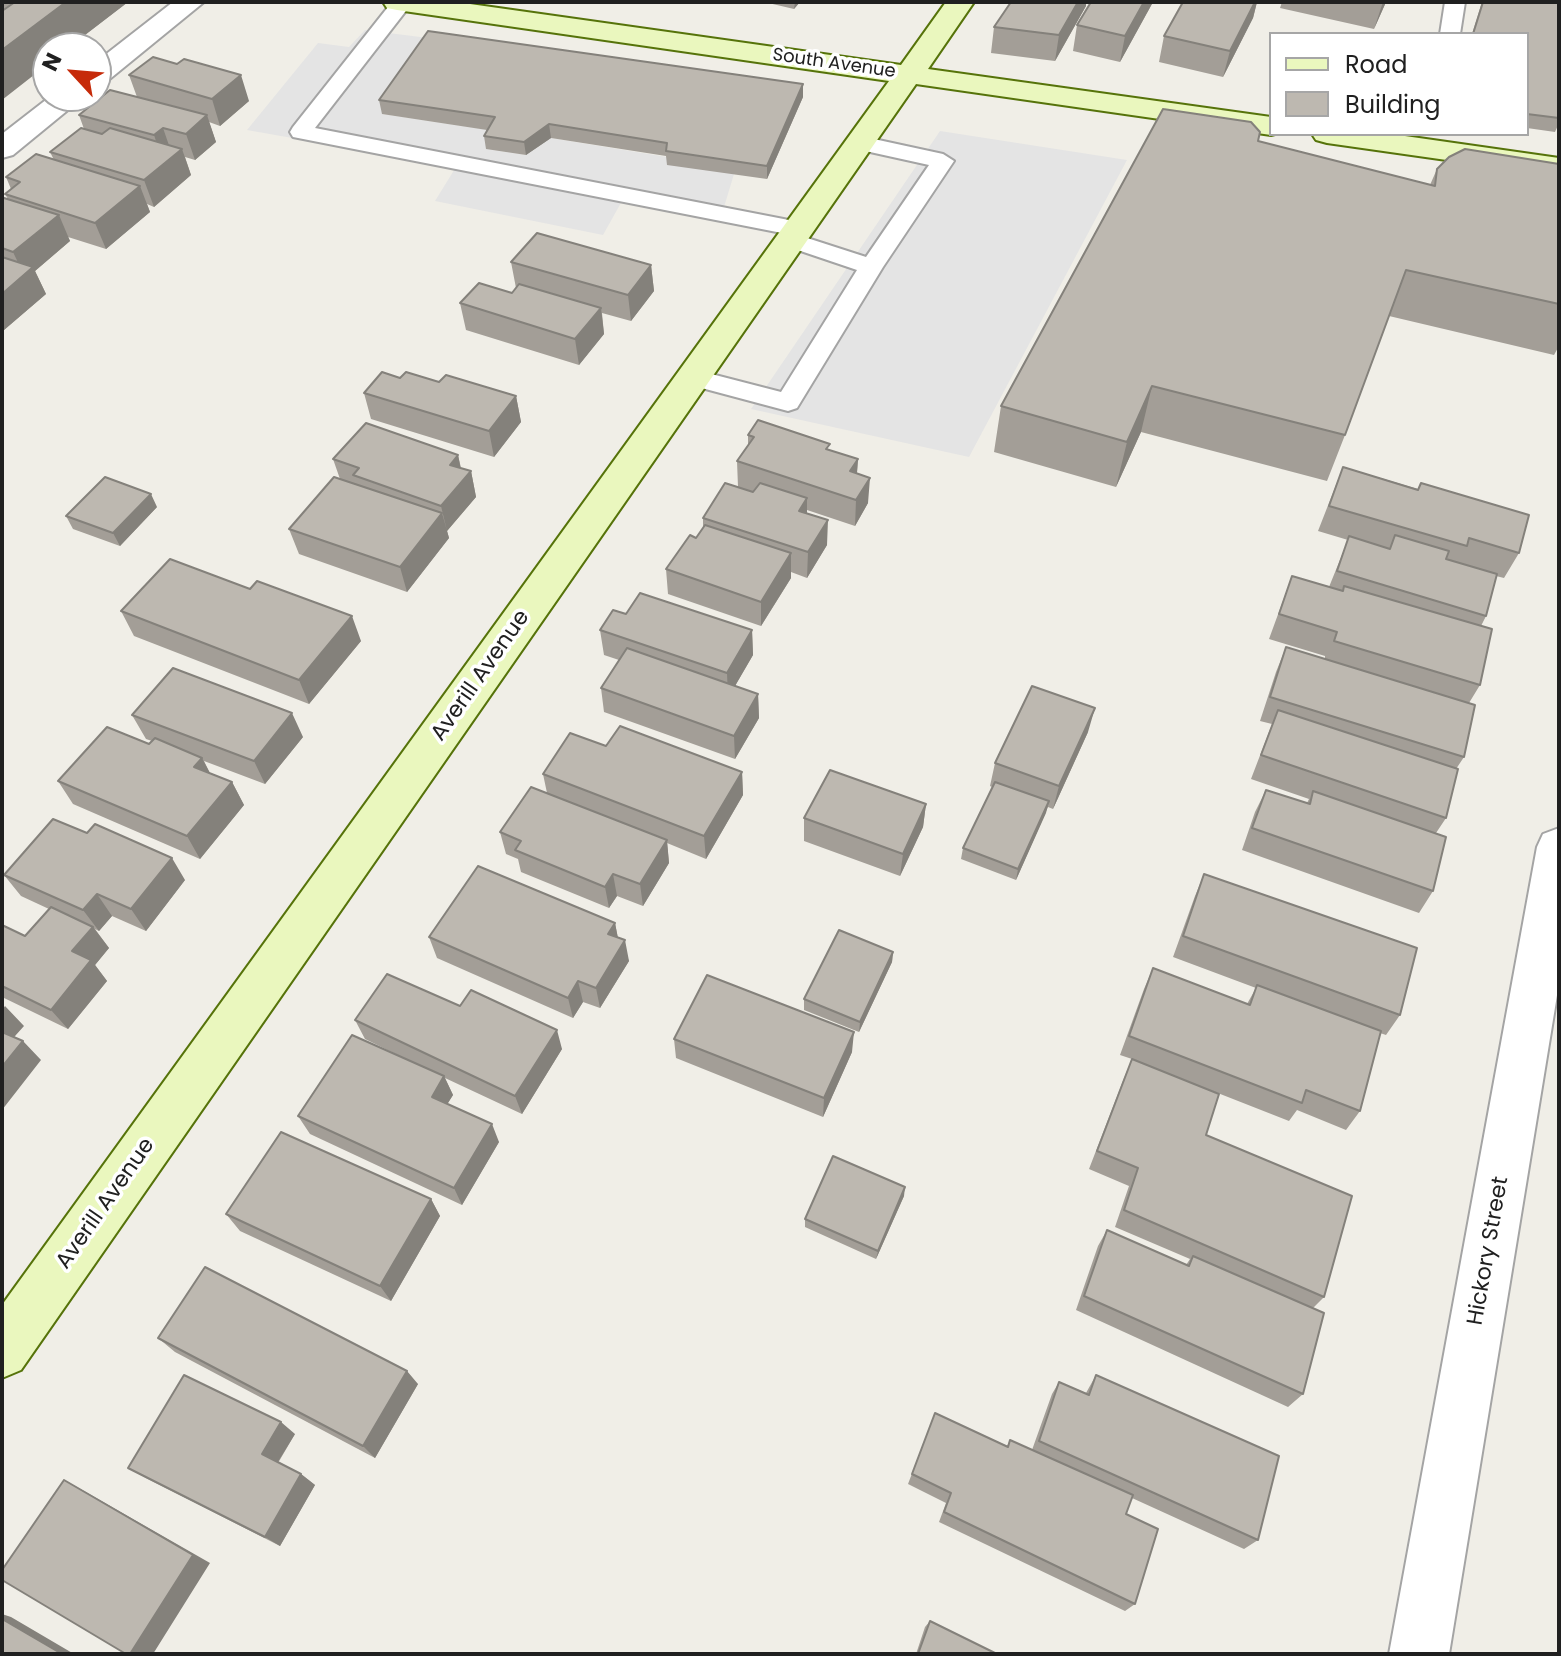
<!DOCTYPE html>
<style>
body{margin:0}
#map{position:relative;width:1561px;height:1656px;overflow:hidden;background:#f0eee7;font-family:Poppins,sans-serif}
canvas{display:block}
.frame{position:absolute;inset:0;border:4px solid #202020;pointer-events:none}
.legend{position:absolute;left:1269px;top:32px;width:260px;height:104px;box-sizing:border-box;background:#fff;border:2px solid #a6a6a6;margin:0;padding:10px 14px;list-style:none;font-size:24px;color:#202020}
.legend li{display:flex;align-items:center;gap:16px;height:40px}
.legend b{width:40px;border:2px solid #a6a6a6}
.north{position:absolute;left:32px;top:32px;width:80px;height:80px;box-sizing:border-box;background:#fff;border:2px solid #a6a6a6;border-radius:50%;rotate:296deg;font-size:22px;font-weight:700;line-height:32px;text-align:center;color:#202020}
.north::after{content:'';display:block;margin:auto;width:28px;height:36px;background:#c62b0a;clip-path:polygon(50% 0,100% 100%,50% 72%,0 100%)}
</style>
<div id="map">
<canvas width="1561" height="1656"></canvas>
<div class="frame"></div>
<ul class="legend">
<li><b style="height:10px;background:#eaf7be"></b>Road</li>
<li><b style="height:22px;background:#bdb8b0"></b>Building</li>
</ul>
<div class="north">N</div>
</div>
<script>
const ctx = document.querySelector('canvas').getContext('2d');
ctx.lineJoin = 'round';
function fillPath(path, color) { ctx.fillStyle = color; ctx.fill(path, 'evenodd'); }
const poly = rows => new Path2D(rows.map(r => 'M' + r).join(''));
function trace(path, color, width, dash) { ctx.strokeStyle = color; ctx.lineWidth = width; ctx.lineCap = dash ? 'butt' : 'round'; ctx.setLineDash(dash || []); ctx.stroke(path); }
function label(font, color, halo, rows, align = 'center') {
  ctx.font = font + ' Poppins,sans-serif'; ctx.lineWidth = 7; ctx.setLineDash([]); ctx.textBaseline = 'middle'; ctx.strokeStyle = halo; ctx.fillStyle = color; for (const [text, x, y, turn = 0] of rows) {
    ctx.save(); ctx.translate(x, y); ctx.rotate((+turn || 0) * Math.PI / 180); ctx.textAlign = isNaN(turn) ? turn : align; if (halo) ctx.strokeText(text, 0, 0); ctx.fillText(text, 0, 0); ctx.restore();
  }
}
fillPath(poly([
 [365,30,436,39,383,114,497,131,487,149,526,155,551,138,667,157,734,174,721,217,622,201,603,235,435,201,456,167,247,130,318,43,349,47],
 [940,131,1127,160,969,457,751,409]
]), '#e4e4e4');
const lane = poly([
 [392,2,412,3,315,128,799,222,811,229,801,236,866,257,929,165,852,148,849,143,852,138,860,136,943,154,954,161,883,267,797,408,788,411,683,383,679,377,683,371,692,369,781,392,857,270,783,245,779,240,787,234,293,137,290,132,293,127,392,2],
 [1445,2,1465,2,1460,34,1440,34,1445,2]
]);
const street = poly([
 [173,2,204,2,106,82,96,85,96,62,173,2],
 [51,96,85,96,13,155,2,158,2,134,51,96],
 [1559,828,1559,983,1449,1654,1389,1654,1537,847,1543,834,1559,828]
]);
const secondary = poly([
 [383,2,456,2,901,65,946,2,974,2,928,69,1271,117,1271,134,1275,134,1271,135,916,84,21,1370,2,1378,2,1305,889,81,397,10,387,8,383,2],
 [1312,134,1391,134,1559,158,1559,176,1327,143,1316,140,1312,134]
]);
trace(lane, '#a4a4a4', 4);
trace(street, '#a4a4a4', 4);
trace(secondary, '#56730a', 4);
fillPath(lane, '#fff');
fillPath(street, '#fff');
fillPath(secondary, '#eaf7be');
fillPath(poly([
 [2,2,128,2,68,48,48,48,2,100],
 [764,2,800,2,794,9],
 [1153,2,1120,62,1073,51,1077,25],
 [1183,2,1257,2,1253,18,1223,77,1159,62,1164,36],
 [1282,2,1386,2,1374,29,1280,8],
 [1482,2,1559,2,1559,123,1555,132,1527,128,1527,34,1472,34],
 [1086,6,1055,61,991,53,994,27],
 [129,75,249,101,220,126,209,122,216,142,195,160,185,157,191,175,154,207,147,204,150,212,106,249,68,237,70,241,35,271,46,294,4,330,2,329,2,200,8,199,5,194,11,189,6,177,54,160,50,152,84,129,79,115,137,97],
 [803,84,803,97,767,179,667,165,666,156,551,138,526,155,486,149,484,136,487,130,382,114,379,100],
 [1258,141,1430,185,1437,169,1559,164,1559,346,1554,355,1389,316,1345,435,1327,481,1141,432,1116,487,994,452,1001,406],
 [511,262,651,265,654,291,631,321,602,313,604,334,579,365,466,330,460,303,512,293,516,288],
 [400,378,439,382,516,396,521,422,494,457,371,419,364,393],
 [748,435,829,450,858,459,857,473,868,503,855,526,807,510,807,513,827,545,807,578,791,572,791,578,761,626,668,594,666,569,696,538,703,529,703,518,753,492,738,487,737,461,748,446],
 [458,455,461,468,471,471,476,497,447,531,449,538,407,592,299,554,289,529,340,479,333,459],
 [1343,467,1418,489,1421,483,1519,553,1504,578,1496,576,1486,616,1481,626,1480,685,1469,703,1464,757,1456,769,1446,818,1436,833,1433,891,1419,913,1242,850,1255,812,1266,790,1307,803,1309,799,1251,779,1272,724,1260,721,1276,672,1286,647,1325,659,1325,656,1269,639,1292,576,1329,587,1348,540,1318,531],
 [157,507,120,546,73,529,66,516],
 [121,611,361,641,309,704,134,636],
 [626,614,752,630,753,655,735,686,758,694,759,718,735,759,604,712,601,688,619,660,604,655,600,630],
 [132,715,303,737,265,784,204,761,210,773,232,782,244,805,200,859,73,804,58,781,149,744,152,741,146,739],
 [1088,732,1053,809,1048,807,1016,880,961,859,963,848,992,787,990,786,995,763],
 [606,746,742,772,743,795,706,859,667,843,669,863,643,906,617,896,609,908,521,872,518,859,506,854,500,832,547,793,543,774],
 [926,804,923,827,900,876,804,841,804,818],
 [1204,874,1400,1015,1386,1035,1380,1033,1360,1111,1346,1130,1297,1110,1289,1121,1205,1088,1206,1135,1324,1297,1313,1308,1303,1394,1288,1407,1076,1310,1098,1246,1107,1230,1186,1265,1190,1259,1115,1227,1129,1186,1089,1169,1124,1078,1132,1059,1120,1055,1144,989,1153,968,1247,1004,1256,988,1173,957,1195,896],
 [4,875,185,880,146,931,112,916,99,931,95,929,109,948,95,965,107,981,68,1029,2,997,2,925,25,936,49,909,21,896],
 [615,923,618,938,629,961,600,1008,583,1002,573,1018,437,958,429,937],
 [893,952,892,962,859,1032,804,1010,804,999],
 [460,1006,562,1049,522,1114,445,1078,453,1095,447,1104,499,1142,462,1205,310,1134,298,1116,408,1060,365,1039,355,1020],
 [674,1039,852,1052,823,1117,676,1058],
 [904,1196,876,1259,805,1227,805,1219],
 [431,1199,440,1216,391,1301,240,1231,226,1214],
 [158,1338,418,1384,375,1458,175,1352],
 [1096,1375,1258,1540,1244,1549,1132,1498,1126,1514,1135,1604,1125,1611,939,1522,946,1503,908,1484,935,1413,1007,1446,1010,1440,1032,1450,1052,1394,1059,1382,1086,1393],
 [295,1434,278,1463,301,1474,315,1485,280,1546,146,1478,128,1468],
 [930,1621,997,1654,916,1654,925,1627]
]), '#a39e97');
fillPath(poly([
 [66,2,128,2,68,48,48,48,48,64,2,100,2,50],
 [795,2,800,2,794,9],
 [1078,2,1086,2,1086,6,1055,61,1059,35],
 [1144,2,1153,2,1120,62,1125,36],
 [1255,2,1257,2,1253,18,1223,77,1230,51],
 [1383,2,1386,2,1374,29],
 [241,75,249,101,220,126,212,99],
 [803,84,803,97,767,179,767,166],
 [207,115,216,142,195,160,186,134],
 [549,124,551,138,526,155,524,142],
 [163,128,172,154,163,162,154,135],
 [182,149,191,175,154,207,144,180],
 [140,186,150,212,106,249,95,223],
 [59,215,70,241,35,271,46,294,4,330,2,325,2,294,24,275,13,252],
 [651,265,654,291,631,321,628,295],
 [601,308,604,334,579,365,575,339],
 [1152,386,1141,432,1116,487,1127,442],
 [516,396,521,422,494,457,489,431],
 [458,455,463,480,471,471,476,497,447,531,441,506,450,465],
 [858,459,856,485,850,471],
 [870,478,868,503,855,526,856,500],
 [151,494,157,507,120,546,113,533],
 [807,498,807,523,799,511],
 [442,513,449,538,407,592,400,567],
 [828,520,827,545,807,578,808,552],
 [791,553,791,578,761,626,761,602],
 [352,616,361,641,309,704,299,680],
 [752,630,753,655,728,698,727,673],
 [758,694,759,718,735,759,734,736],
 [1095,708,1088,732,1053,809,1059,786],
 [292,713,303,737,265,784,254,761],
 [202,758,214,781,194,767],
 [742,772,743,795,706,859,704,836],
 [232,782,244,805,200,859,187,836],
 [1049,801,1046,813,1016,880,1018,869],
 [926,804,923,827,900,876,903,854],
 [667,840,669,863,643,906,640,884],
 [172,858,185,880,146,931,131,909],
 [613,874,617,896,609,908,605,887],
 [97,894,112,916,99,931,83,910],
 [615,923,619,944,608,934],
 [93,927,109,948,95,965,107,981,68,1029,51,1010,72,951],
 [625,940,629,961,600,1008,596,988],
 [893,952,892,962,859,1032,860,1022],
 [578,981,583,1002,573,1018,568,998],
 [5,1006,24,1026,7,1045,2,1040,2,1010],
 [557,1030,562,1049,522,1114,515,1096],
 [854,1032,852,1052,823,1117,824,1098],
 [23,1041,41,1060,2,1110,2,1067],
 [444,1076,453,1095,440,1116,432,1097],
 [492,1124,499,1142,462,1205,454,1188],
 [905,1187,904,1196,876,1259,878,1251],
 [431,1199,440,1216,391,1301,380,1286],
 [407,1371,418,1384,375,1458,363,1446],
 [281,1422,295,1434,276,1465,262,1454],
 [301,1474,315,1485,280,1546,265,1537],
 [64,1480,84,1491,210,1563,153,1654,130,1654],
 [2,1614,11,1617,74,1654,62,1654,2,1619]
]), '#84817b');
const building = poly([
 [15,2,66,2,2,50,2,11,15,2],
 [1011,2,1078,2,1059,35,994,27,1011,2],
 [1091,2,1144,2,1125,36,1077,25,1091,2],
 [1183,2,1255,2,1230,51,1164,36,1183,2],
 [1483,2,1559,2,1559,118,1527,114,1527,34,1473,34,1483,2],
 [428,31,803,84,767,166,666,151,667,143,549,124,524,142,484,136,495,117,379,100,428,31],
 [153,57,177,64,184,59,241,75,212,99,129,75,153,57],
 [110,90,207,115,186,134,163,128,154,135,79,115,110,90],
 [1163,109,1251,122,1260,132,1258,141,1435,186,1437,169,1449,157,1465,149,1559,164,1559,304,1406,270,1345,435,1152,386,1127,442,1001,406,1163,109],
 [81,128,102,134,110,128,182,149,144,180,50,152,81,128],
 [36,154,140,186,95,223,5,194,20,182,6,177,36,154],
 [4,198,59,215,13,252,2,248,2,200,4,198],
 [537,233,651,265,628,295,511,262,537,233],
 [2,257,33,267,2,294,2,257],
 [479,283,512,293,519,284,601,308,575,339,460,303,479,283],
 [382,372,400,378,406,372,439,382,446,375,516,396,489,431,364,393,382,372],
 [758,420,830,444,826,449,858,459,850,471,870,478,856,500,737,461,754,437,748,435,758,420],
 [366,423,458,455,450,465,471,471,441,506,353,475,359,468,333,459,366,423],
 [1343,467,1418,490,1421,483,1529,515,1519,553,1469,538,1467,546,1329,506,1343,467],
 [105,477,151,494,113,533,66,516,105,477],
 [334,477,442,513,400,567,289,529,334,477],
 [725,483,753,492,760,483,807,498,799,511,828,520,808,552,703,518,725,483],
 [705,525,791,553,761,602,666,569,690,535,696,538,705,525],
 [1395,535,1449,551,1446,559,1497,574,1486,616,1337,571,1349,536,1390,549,1395,535],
 [170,559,250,589,257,581,352,616,299,680,121,611,170,559],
 [1292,576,1343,591,1344,586,1492,629,1480,685,1334,641,1337,632,1279,614,1292,576],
 [640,593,752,630,727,673,600,630,613,610,626,614,640,593],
 [1286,647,1475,705,1464,757,1270,697,1286,647],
 [627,648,758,694,734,736,601,688,627,648],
 [173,668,292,713,254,761,132,715,173,668],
 [1032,686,1095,708,1059,786,995,763,1032,686],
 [1278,710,1458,769,1446,818,1261,755,1278,710],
 [620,726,742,772,704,836,543,774,570,733,606,746,620,726],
 [107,727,149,744,155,738,202,758,194,767,232,782,187,836,58,781,107,727],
 [830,770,926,804,903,854,804,818,830,770],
 [995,782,1049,801,1018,869,963,848,995,782],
 [531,787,667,840,640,884,613,874,605,887,515,850,521,841,500,832,531,787],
 [1266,790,1310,804,1313,791,1446,837,1433,891,1252,828,1266,790],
 [53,819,87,833,95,824,172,858,131,909,97,894,83,910,4,875,53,819],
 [478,866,615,923,608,934,625,940,596,988,578,981,568,998,429,937,478,866],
 [1204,874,1417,948,1400,1015,1183,936,1204,874],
 [51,907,93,927,72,951,91,960,51,1010,2,986,2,925,25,936,51,907],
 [839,930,893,952,860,1022,804,999,839,930],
 [1153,968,1250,1005,1257,985,1381,1031,1360,1111,1306,1090,1302,1103,1129,1036,1153,968],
 [387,974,460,1006,471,990,557,1030,515,1096,355,1020,387,974],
 [707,975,854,1032,824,1098,674,1039,707,975],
 [2,1032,23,1041,2,1067,2,1032],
 [352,1035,444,1076,432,1097,492,1124,454,1188,298,1116,352,1035],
 [1132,1059,1219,1094,1206,1135,1352,1196,1324,1297,1124,1210,1138,1168,1097,1151,1132,1059],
 [281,1132,431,1199,380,1286,226,1214,281,1132],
 [833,1156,905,1187,878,1251,805,1219,833,1156],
 [1107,1230,1189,1266,1193,1256,1324,1313,1303,1394,1084,1296,1107,1230],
 [205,1267,407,1371,363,1446,158,1338,205,1267],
 [184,1375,281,1422,262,1454,301,1474,265,1537,128,1468,184,1375],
 [1096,1375,1279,1456,1258,1540,1039,1441,1059,1382,1089,1395,1096,1375],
 [935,1413,1008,1447,1010,1440,1133,1495,1126,1514,1158,1529,1135,1604,944,1512,951,1493,912,1474,935,1413],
 [64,1480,193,1555,130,1654,126,1654,2,1580,2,1570,64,1480],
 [2,1619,62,1654,2,1654,2,1619],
 [930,1621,997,1654,918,1654,930,1621]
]);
fillPath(building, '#bdb8b0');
trace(building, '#84817b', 2);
label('18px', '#202020', '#fff', [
 ["South Avenue",834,64,8]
]);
label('22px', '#202020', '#fff', [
 ["Averill Avenue",481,676,-55],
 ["Averill Avenue",106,1204,-55],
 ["Hickory Street",1489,1251,-80]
]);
</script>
